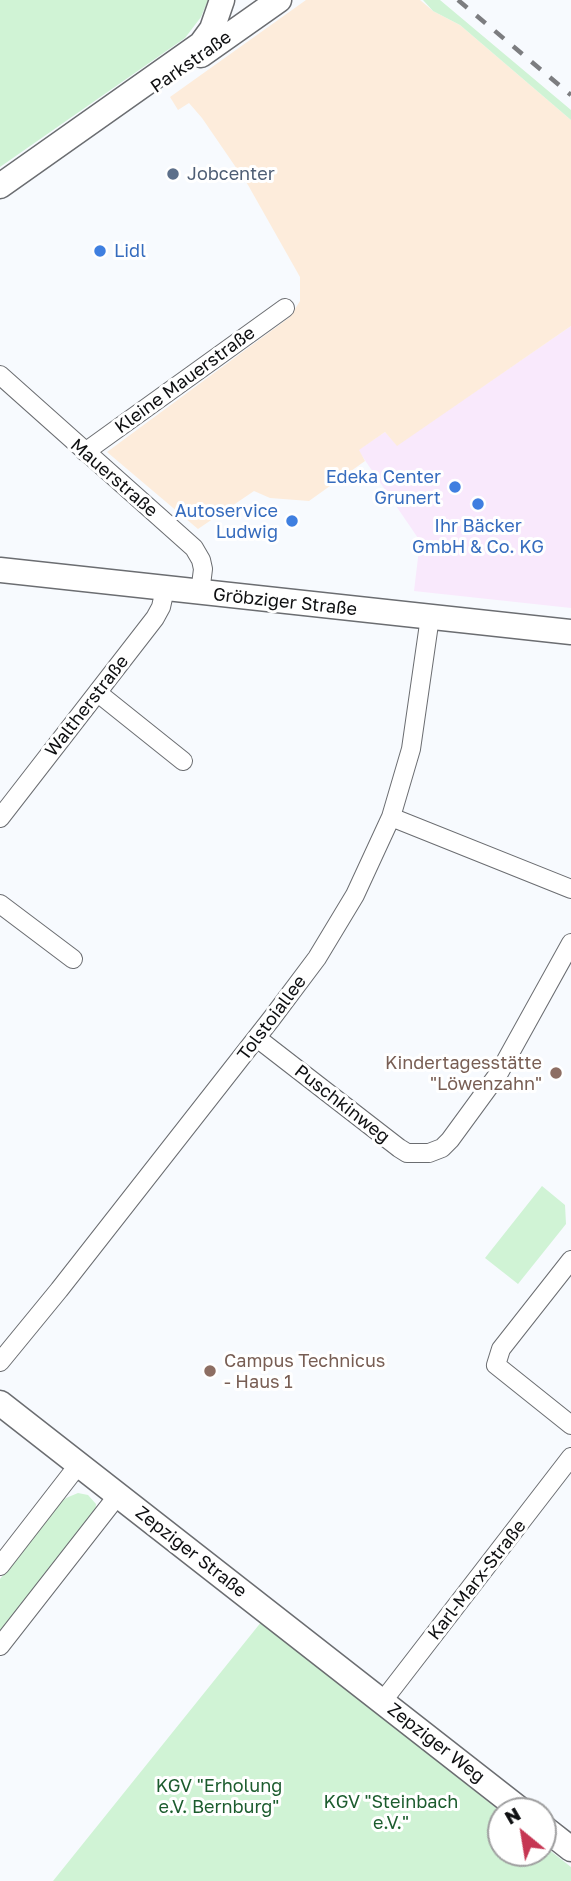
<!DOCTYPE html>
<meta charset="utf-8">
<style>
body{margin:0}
#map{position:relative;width:571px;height:1881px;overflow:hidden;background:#f7fafe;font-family:"Golos Text",sans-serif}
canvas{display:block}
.north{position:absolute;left:487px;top:1797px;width:70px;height:70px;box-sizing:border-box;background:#fff;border:2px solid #9f9fa0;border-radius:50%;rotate:330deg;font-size:19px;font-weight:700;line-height:28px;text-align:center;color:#0e0f11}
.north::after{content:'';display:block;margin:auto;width:24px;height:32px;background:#c63653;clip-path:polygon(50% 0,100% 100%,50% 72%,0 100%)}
</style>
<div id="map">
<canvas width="571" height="1881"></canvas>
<div class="north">N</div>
</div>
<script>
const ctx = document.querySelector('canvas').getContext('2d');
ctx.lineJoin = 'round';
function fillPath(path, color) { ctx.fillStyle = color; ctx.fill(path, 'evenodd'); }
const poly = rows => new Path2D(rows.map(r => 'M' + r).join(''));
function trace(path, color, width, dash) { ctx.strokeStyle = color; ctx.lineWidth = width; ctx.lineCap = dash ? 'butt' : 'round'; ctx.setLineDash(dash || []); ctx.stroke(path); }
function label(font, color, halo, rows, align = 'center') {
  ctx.font = font + ' "Golos Text",sans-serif'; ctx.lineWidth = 6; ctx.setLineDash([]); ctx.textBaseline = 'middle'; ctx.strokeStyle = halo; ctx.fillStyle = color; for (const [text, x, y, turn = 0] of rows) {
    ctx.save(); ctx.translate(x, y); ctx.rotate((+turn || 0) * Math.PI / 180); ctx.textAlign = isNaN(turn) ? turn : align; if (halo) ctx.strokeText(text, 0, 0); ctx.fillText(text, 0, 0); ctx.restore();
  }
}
fillPath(poly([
 [571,326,571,608,414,591,420,541,358,450,385,432,397,445]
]), '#f9e9fc');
fillPath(poly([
 [306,0,420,0,433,11,460,25,571,120,571,326,397,446,385,432,359,450,365,461,309,501,270,498,254,491,198,529,107,452,290,317,300,301,300,277,248,185,202,118,189,103,178,110,170,97]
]), '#fdecdb');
fillPath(poly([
 [0,0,208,0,201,17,185,38,0,167],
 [423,0,440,0,571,110,571,120,460,25,433,11],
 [542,1186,565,1205,566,1224,518,1284,485,1258],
 [78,1493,88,1495,96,1504,95,1513,0,1635,0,1579,55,1507,66,1498],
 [262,1621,501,1812,501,1853,543,1853,543,1845,571,1867,571,1881,53,1881]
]), '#d0f3d5');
const street = poly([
 [0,375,194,548,201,560,203,569,200,593],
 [85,452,285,308],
 [98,693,183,761],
 [391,817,571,889],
 [0,818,155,618,161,607,165,589],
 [0,904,73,959],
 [257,1038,399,1148,407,1153,429,1153,442,1148,450,1140,499,1073,571,943],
 [571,1260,501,1349,496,1365,571,1425],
 [0,1362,59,1290,272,1018,317,958,355,895,391,817,411,749,430,617],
 [0,1566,79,1464],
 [0,1646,118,1495],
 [382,1702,571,1457]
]);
const secondary = poly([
 [201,55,279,0],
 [0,186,201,44,212,29,222,0],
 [0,570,571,632],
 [0,1403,522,1811],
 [543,1827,571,1849]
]);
trace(street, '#6b6d71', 20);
trace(secondary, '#6b6d71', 27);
trace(street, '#fff', 18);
trace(secondary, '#fff', 24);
trace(poly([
 [458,0,571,95]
]), '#7c7d80', 4.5, [12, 12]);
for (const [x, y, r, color] of [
 [173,174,7,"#5c6f8a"],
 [100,251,7,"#3f7fe0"],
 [455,487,7,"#3f7fe0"],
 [478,504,7,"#3f7fe0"],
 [292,521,7,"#3f7fe0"],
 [556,1073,7,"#8d6e63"],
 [210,1371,7,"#8d6e63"]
]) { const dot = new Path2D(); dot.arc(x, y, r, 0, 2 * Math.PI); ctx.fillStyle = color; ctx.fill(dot); trace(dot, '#fff', 2.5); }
label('18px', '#0e0f11', '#fff', [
 ["Parkstraße",191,62,-35],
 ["Kleine Mauerstraße",185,380,-36],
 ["Mauerstraße",114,478,41],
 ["Gröbziger Straße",285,602,6],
 ["Waltherstraße",87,706,-52],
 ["Tolstoiallee",272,1018,-53],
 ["Puschkinweg",342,1104,38],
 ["Zepziger Straße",191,1552,38],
 ["Karl-Marx-Straße",477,1580,-52],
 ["Zepziger Weg",436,1743,38]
]);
label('18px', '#4e5e75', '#fff', [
 ["Jobcenter",187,174]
], 'left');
label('18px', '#366cbe', '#fff', [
 ["Lidl",114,251,"left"],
 ["Edeka Center",441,477],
 ["Grunert",441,498],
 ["Autoservice",278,511],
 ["Ludwig",278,532],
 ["Ihr Bäcker",478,526,"center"],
 ["GmbH & Co. KG",478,547,"center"]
], 'right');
label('18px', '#785e54', '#fff', [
 ["Kindertagesstätte",542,1063],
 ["\"Löwenzahn\"",542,1084],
 ["Campus Technicus",224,1361,"left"],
 ["- Haus 1",224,1382,"left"]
], 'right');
label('18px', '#1c5c2e', '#fff', [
 ["KGV \"Erholung",219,1786],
 ["e.V. Bernburg\"",219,1807],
 ["KGV \"Steinbach",391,1802],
 ["e.V.\"",391,1823]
]);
</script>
